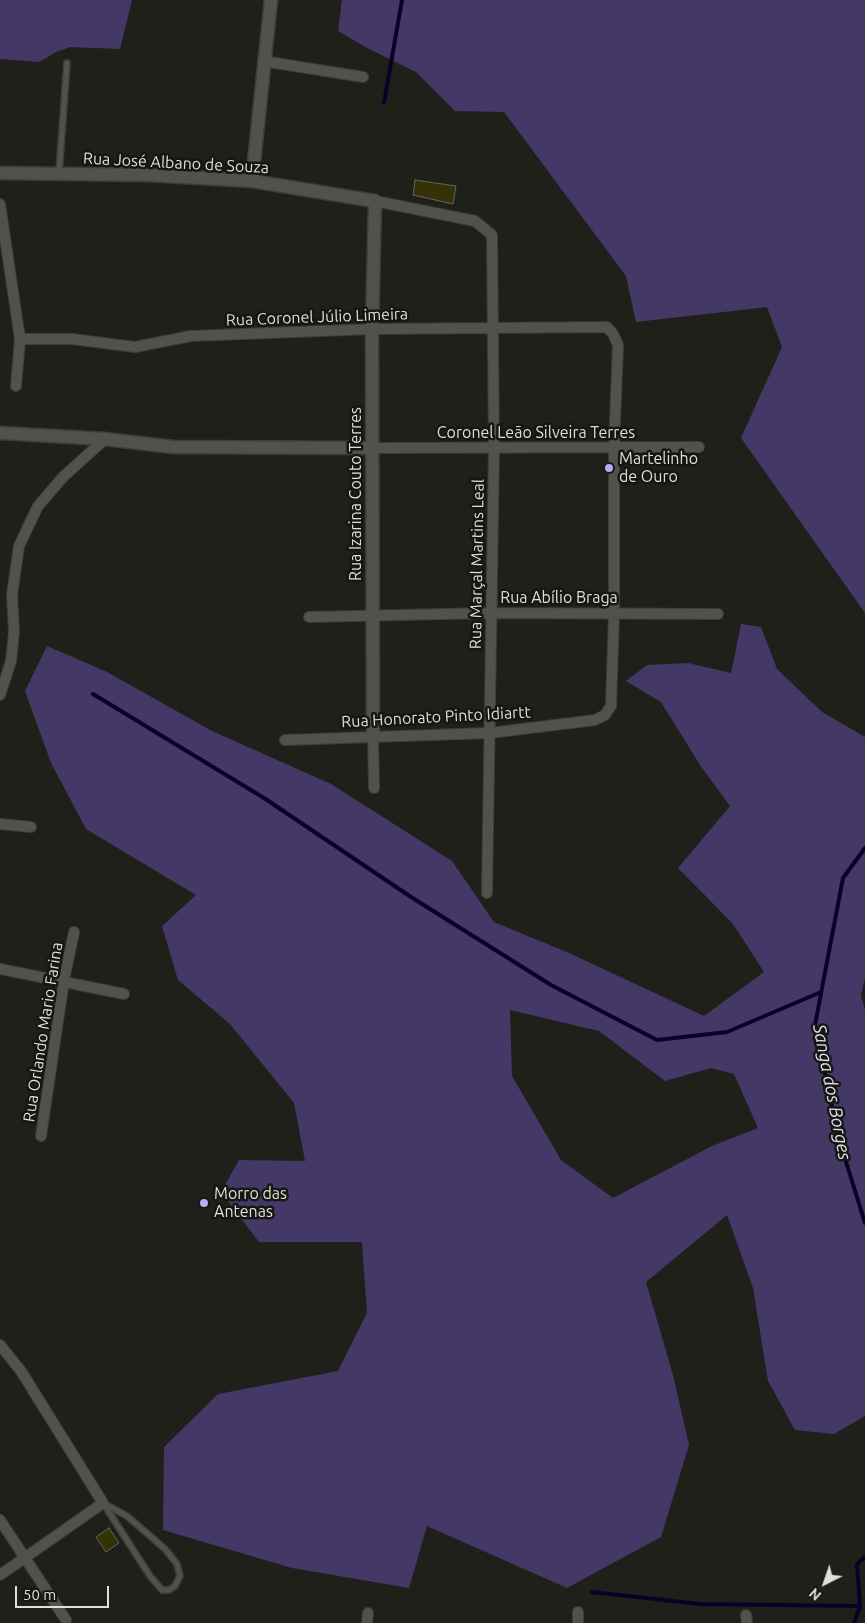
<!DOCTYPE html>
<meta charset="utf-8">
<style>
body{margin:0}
#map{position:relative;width:865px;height:1623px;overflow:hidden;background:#20201b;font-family:Ubuntu,sans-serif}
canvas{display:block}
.north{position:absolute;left:800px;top:1558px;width:50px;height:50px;-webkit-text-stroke:4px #171712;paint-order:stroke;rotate:221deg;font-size:14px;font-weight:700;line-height:20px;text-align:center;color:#dfdfdb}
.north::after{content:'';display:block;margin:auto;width:18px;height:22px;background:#dfdfdb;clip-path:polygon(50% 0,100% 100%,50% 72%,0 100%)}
.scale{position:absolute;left:15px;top:1586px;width:94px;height:22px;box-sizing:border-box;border:2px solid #dfdfdb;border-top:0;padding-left:6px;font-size:15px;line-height:18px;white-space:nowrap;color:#dfdfdb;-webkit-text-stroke:4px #171712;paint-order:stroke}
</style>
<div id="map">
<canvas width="865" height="1623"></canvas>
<div class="north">N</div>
<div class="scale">50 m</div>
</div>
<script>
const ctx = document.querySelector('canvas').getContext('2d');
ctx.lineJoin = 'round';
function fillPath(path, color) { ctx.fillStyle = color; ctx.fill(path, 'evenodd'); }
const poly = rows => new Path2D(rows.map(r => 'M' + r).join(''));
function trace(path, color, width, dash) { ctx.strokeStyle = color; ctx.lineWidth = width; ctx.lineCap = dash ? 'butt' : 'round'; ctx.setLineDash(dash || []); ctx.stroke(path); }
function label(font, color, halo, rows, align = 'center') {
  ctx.font = font + ' Ubuntu,sans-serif'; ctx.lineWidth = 5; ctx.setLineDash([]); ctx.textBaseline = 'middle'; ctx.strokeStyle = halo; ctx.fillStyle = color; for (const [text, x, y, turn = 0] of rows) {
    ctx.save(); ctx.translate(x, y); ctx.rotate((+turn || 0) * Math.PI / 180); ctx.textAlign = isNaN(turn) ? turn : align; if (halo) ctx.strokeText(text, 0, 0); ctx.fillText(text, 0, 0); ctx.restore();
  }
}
fillPath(poly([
 [0,0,132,0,120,49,70,47,56,52,39,62,0,59],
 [342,0,865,0,865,613,741,438,782,347,767,307,636,322,626,276,504,112,455,111,416,72,367,48,338,31],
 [741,624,761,627,777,669,822,712,865,737,865,978,861,995,865,1010,865,1416,834,1434,795,1430,768,1381,753,1288,727,1215,646,1282,673,1375,689,1445,661,1537,567,1588,427,1526,409,1588,292,1568,163,1530,164,1447,218,1394,338,1371,367,1313,362,1242,259,1242,221,1192,239,1160,305,1161,294,1103,230,1024,178,980,162,926,196,895,86,829,51,763,25,691,47,646,107,672,212,731,331,784,452,861,494,922,569,953,704,1016,764,972,733,924,678,868,730,806,700,765,661,702,626,681,647,665,688,663,731,673],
 [510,1010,599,1031,665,1081,711,1068,734,1074,758,1128,712,1146,613,1198,561,1160,512,1076]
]), '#433866');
trace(poly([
 [384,103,402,0],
 [93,694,264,798,411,897,551,985,657,1040,727,1032,821,992],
 [865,848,843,878,815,1025,838,1136,865,1223],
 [592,1592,700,1604,860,1606,857,1564,865,1557],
 [854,1623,860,1606]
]), '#0d0026', 4);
const building = poly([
 [415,180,456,186,453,204,413,195,415,180],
 [109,1528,119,1543,106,1552,96,1537,109,1528]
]);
fillPath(building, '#363208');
trace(building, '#66655f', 1);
const service = poly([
 [59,173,67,63],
 [103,1503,127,1516,165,1549,177,1564,180,1576,175,1586,169,1590,162,1590,150,1576,103,1503]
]);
const minor = poly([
 [263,61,363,77],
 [375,201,475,221,492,235,494,448,487,893],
 [0,204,20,339,16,386],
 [20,339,72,339,135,347,191,336,372,329,607,327,613,334,618,345,614,447,614,613,611,706,605,715,595,720,490,733,285,740],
 [373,448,699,447],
 [309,617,490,613,718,614],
 [0,695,11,661,14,632,12,595,19,546,38,506,63,477,105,439],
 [373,736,374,788],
 [0,824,31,827],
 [0,969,124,994],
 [41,1136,64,980,74,932],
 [0,1345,21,1371,103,1503,0,1575],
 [0,1520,66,1620],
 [578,1612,578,1623],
 [746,1615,747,1623],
 [367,1623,368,1613]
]);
const tertiary = poly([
 [0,173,149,175,252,181,375,201,372,329,373,736],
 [252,181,271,0],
 [0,433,105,439,173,447,373,448]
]);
trace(service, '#3d3d39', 8);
trace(minor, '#3d3d39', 12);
trace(tertiary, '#3d3d39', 15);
trace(service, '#52524b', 5);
trace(minor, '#52524b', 10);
trace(tertiary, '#52524b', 12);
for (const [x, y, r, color] of [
 [609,468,5,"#baaaf7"],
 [204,1203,5,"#baaaf7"]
]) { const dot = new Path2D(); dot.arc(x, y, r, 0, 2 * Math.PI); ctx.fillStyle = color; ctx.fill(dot); trace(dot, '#171712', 2); }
label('16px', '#dfdfdb', '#171712', [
 ["Rua José Albano de Souza",176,163,3],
 ["Rua Coronel Júlio Limeira",317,317,-2],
 ["Coronel Leão Silveira Terres",536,433],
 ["Rua Izarina Couto Terres",356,494,-90],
 ["Rua Marçal Martins Leal",477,564,-89],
 ["Rua Abílio Braga",559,598],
 ["Rua Honorato Pinto Idiartt",436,717,-3],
 ["Rua Orlando Mario Farina",43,1032,-81]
]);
label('16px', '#dfdfdb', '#171712', [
 ["Martelinho",619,459],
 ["de Ouro",619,477],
 ["Morro das",214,1194],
 ["Antenas",214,1212]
], 'left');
label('italic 18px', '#e0ddf0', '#171712', [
 ["Sanga dos Borges",832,1092,79]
]);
</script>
